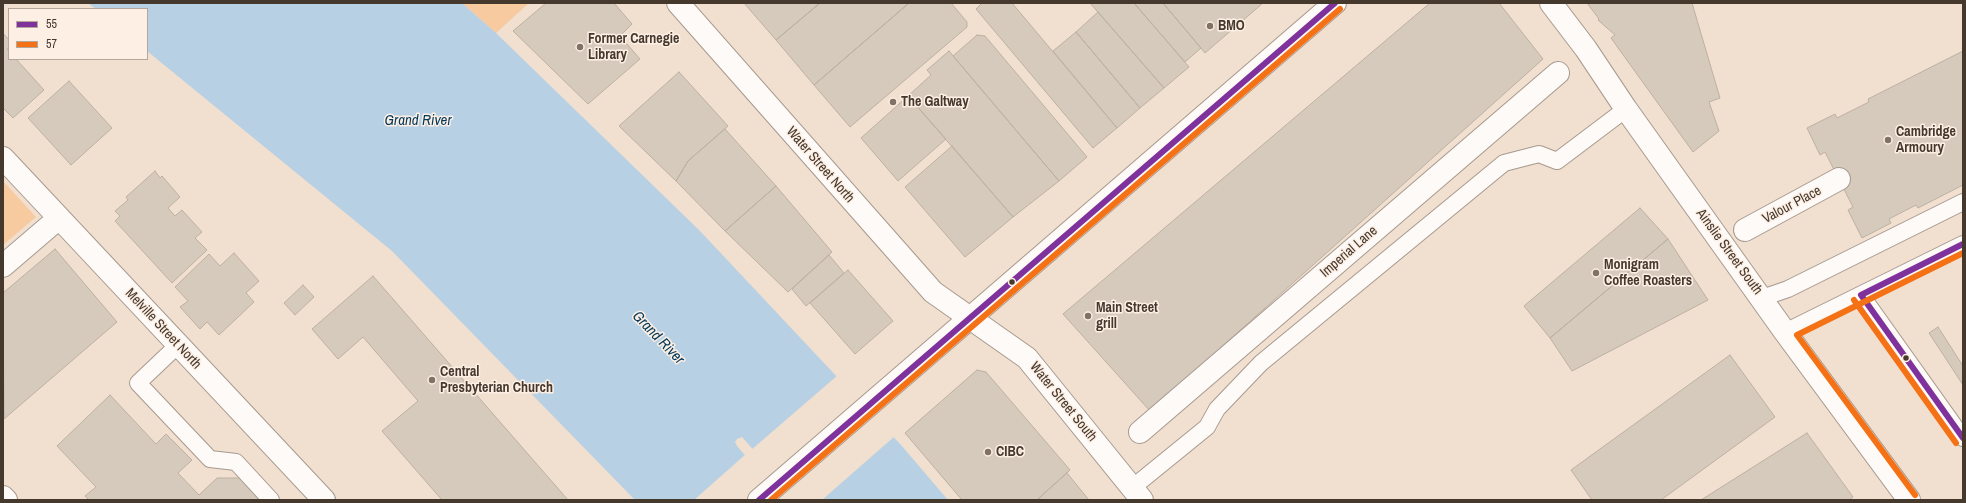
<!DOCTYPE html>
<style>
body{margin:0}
#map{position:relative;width:1966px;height:503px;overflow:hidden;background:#f1dfcf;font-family:"Archivo Narrow",sans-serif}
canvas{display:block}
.frame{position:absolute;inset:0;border:4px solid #45382d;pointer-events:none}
.legend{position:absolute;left:8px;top:8px;width:140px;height:52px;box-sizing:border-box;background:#fdefe4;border:1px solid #b3a69b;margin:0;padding:5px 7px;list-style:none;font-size:12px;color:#45382d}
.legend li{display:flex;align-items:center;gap:8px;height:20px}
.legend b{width:20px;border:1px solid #b3a69b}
</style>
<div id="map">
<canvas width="1966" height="503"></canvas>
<div class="frame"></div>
<ul class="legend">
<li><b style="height:5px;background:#7f329c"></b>55</li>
<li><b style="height:5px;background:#f47116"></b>57</li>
</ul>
</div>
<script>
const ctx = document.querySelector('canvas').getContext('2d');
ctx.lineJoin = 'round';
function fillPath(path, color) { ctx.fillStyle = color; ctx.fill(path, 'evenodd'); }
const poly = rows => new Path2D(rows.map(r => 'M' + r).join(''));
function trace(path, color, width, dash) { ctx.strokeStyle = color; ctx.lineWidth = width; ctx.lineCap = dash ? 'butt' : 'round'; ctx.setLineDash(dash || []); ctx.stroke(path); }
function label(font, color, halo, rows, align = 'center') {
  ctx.font = font + ' "Archivo Narrow",sans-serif'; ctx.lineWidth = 3; ctx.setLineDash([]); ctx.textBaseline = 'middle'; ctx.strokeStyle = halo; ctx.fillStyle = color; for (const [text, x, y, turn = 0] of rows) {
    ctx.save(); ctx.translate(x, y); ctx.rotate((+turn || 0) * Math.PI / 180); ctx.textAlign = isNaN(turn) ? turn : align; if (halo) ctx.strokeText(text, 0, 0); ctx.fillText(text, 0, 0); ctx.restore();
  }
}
fillPath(poly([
 [462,3,529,3,496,33],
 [3,181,36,217,3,245]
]), '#f7caa0');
fillPath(poly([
 [88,3,462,3,496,33,700,231,901,445,948,500,798,500,742,437,737,439,735,442,737,446,784,500,635,500,392,251,147,51,147,9,96,9]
]), '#b8d0e3');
fillPath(poly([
 [838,375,895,436,822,500,795,500,751,450],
 [746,454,786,500,694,500]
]), '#f1dfcf');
const building = poly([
 [546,3,614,3,632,24,620,36,640,59,588,104,513,31,546,3],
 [744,3,820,3,776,40,744,3],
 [820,3,909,3,814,85,776,40,820,3],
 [909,3,951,3,967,22,967,27,850,127,814,85,909,3],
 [982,3,1012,3,1117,128,1093,148,976,9,982,3],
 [1090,3,1134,3,1189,67,1164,88,1090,3],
 [1134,3,1163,3,1201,48,1185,62,1134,3],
 [1163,3,1263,3,1205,53,1163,3],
 [1430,3,1499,3,1543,59,1150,411,1063,314,1430,3],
 [1587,3,1692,3,1720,98,1709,102,1719,131,1693,152,1611,38,1615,35,1598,20,1599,19,1587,3],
 [1098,12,1164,88,1140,108,1076,32,1098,12],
 [1076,32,1140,108,1117,128,1053,51,1076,32],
 [3,33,9,40,9,48,7,49,9,51,9,59,16,59,44,90,13,118,3,108,3,33],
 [977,35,985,36,1087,157,1059,181,953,56,977,35],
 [949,51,1059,181,1013,217,908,96,931,75,927,70,949,51],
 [1963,51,1963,185,1918,208,1916,205,1889,219,1891,223,1862,238,1848,210,1853,207,1825,152,1820,155,1807,128,1835,114,1837,118,1869,102,1868,99,1963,51],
 [679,72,728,126,688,161,676,181,619,126,679,72],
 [69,81,112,128,71,165,28,118,69,81],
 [908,96,946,139,898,181,861,138,908,96],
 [725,129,776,186,725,231,676,181,688,161,725,129],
 [952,146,1013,217,965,257,905,187,952,146],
 [155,171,160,178,162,176,180,197,168,208,175,216,182,210,202,232,195,238,207,250,172,283,115,221,120,216,115,211,128,200,126,197,155,171],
 [776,186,832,252,788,292,725,231,776,186],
 [1640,208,1668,239,1550,338,1524,306,1640,208],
 [1668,239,1708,300,1572,371,1550,338,1668,239],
 [55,249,117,322,4,419,3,293,55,249],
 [234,253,259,281,246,293,254,302,219,335,207,322,200,329,180,307,188,301,175,287,209,254,220,266,234,253],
 [829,255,844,273,806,306,792,289,829,255],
 [848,270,893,321,855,354,810,303,848,270],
 [373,276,568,500,442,500,382,431,418,401,363,337,338,359,312,329,373,276],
 [303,285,314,297,295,315,284,303,303,285],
 [1938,327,1963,366,1963,385,1929,333,1938,327],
 [1730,355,1775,417,1661,500,1592,500,1571,470,1730,355],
 [977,370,986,372,1070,470,1037,500,962,500,905,433,977,370],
 [110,395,156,444,166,434,192,460,178,473,199,495,217,478,245,478,266,500,89,500,85,496,96,487,57,446,110,395],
 [1807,433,1853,497,1849,500,1701,500,1807,433],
 [1067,473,1089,500,1040,500,1039,498,1067,473]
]);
fillPath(building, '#d6cabd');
trace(building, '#bcb0a2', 1);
const service = poly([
 [1861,295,1963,438],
 [1762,298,1788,289,1963,202],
 [1785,332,1963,244],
 [178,345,138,383,210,459,236,462,271,500],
 [1132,488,1207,427,1217,409,1261,363,1504,163,1539,154,1557,161,1626,109]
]);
const pedestrian = poly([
 [1745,230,1839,179],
 [1140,432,1558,73]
]);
const minor = poly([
 [3,158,324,500],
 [3,266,59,218]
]);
const tertiary = poly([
 [3,497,6,500],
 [759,500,970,318]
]);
const secondary = poly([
 [970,318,1335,3]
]);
const primary = poly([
 [678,3,933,292,1027,358,1142,500],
 [1551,3,1586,49,1626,109,1785,332,1909,500]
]);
trace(service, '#a79a8e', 18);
trace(pedestrian, '#a79a8e', 24);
trace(minor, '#a79a8e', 24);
trace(tertiary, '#a79a8e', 24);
trace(secondary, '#a79a8e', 24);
trace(primary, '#a79a8e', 24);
trace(service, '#fdfaf8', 16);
trace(pedestrian, '#fdfaf8', 22);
trace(minor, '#fdfaf8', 22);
trace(tertiary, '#fdfaf8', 22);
trace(secondary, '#fdfaf8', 22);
trace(primary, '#fdfaf8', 22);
trace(poly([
 [1861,295,1963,438],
 [1861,295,1963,244],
 [759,500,1335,3]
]), '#7f329c', 6);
trace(poly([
 [1854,300,1956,443],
 [1915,495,1797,335,1963,253],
 [771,500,1340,9]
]), '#f47116', 6);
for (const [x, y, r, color] of [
 [1210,26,4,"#817266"],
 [580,47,4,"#817266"],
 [893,102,4,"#817266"],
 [1888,140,4,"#817266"],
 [1596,273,4,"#817266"],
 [1012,282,3.5,"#45382d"],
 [1088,316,4,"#817266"],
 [1906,358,3.5,"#45382d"],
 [432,380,4,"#817266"],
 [988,452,4,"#817266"]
]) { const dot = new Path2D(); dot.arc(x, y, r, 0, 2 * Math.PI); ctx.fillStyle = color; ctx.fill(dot); trace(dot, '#fdefe4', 1.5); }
label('bold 14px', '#45382d', '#fdefe4', [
 ["BMO",1218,26],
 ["Former Carnegie",588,39],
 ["Library",588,55],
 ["The Galtway",901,102],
 ["Cambridge",1896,132],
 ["Armoury",1896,148],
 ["Monigram",1604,265],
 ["Coffee Roasters",1604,281],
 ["Main Street",1096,308],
 ["grill",1096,324],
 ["Central",440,372],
 ["Presbyterian Church",440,388],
 ["CIBC",996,452]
], 'left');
label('14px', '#45382d', '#fdefe4', [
 ["Water Street North",820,165,49],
 ["Valour Place",1792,205,-28],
 ["Imperial Lane",1349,252,-41],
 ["Ainslie Street South",1729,252,54],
 ["Melville Street North",163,329,47],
 ["Water Street South",1063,402,51]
]);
label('italic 15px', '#03395b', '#fdefe4', [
 ["Grand River",418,121],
 ["Grand River",658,338,46]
]);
</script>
